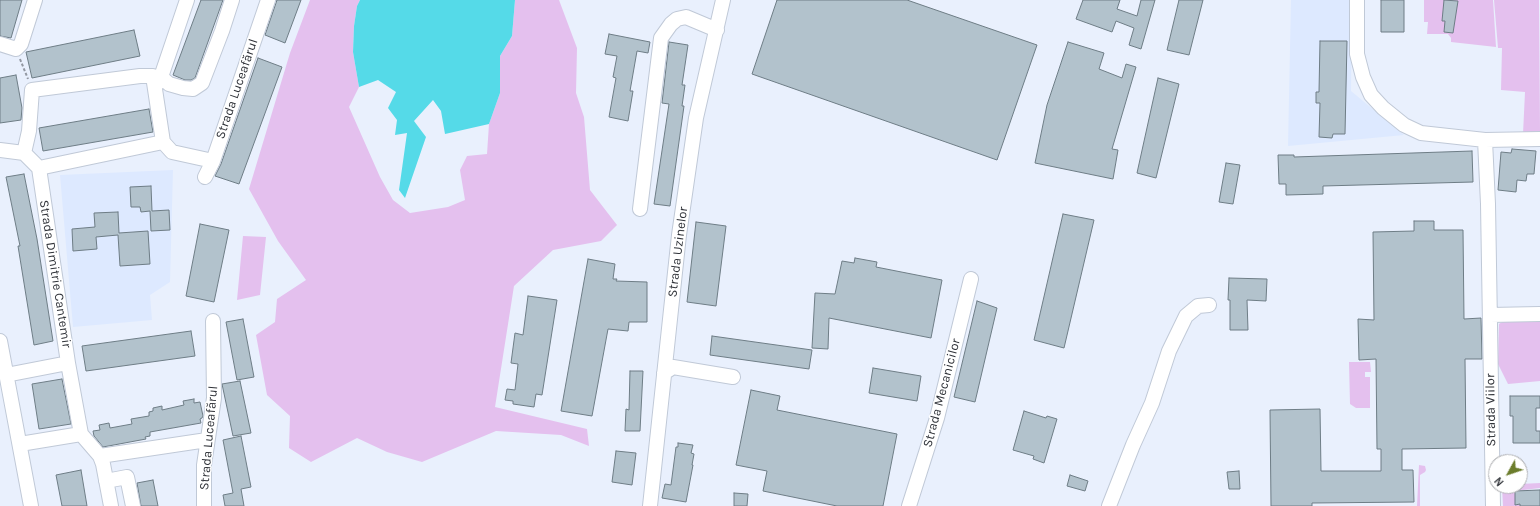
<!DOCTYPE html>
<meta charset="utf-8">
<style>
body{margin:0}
#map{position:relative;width:1540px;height:506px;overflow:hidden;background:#e9f0fd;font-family:Karla,sans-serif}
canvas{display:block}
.north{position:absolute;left:1488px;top:454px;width:40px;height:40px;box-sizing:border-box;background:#fff;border:1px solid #acadb0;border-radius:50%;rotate:230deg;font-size:11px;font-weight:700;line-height:16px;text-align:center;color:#303339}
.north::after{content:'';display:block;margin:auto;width:14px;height:18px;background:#6b7c2b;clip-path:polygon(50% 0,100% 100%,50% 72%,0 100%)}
</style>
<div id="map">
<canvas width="1540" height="506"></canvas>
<div class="north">N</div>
</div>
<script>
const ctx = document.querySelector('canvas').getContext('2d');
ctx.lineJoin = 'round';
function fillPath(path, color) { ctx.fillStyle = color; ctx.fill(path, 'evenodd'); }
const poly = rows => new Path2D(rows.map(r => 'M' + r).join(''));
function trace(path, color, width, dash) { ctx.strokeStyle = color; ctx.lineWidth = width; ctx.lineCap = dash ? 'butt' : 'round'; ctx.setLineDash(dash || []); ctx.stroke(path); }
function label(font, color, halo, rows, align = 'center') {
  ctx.font = font + ' Karla,sans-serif'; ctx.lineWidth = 3; ctx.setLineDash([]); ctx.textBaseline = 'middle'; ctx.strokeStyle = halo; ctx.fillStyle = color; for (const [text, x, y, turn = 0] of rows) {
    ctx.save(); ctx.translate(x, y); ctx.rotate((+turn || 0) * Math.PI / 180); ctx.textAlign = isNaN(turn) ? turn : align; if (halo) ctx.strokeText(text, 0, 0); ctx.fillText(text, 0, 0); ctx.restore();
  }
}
fillPath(poly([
 [1291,0,1352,0,1351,91,1404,135,1288,146],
 [173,170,170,282,150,295,152,320,73,327,60,175]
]), '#dde9ff');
fillPath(poly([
 [310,0,360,0,357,6,354,26,353,52,359,87,349,107,380,177,393,200,410,213,448,207,465,200,460,170,467,156,487,154,489,124,500,93,500,56,512,36,515,0,559,0,577,48,576,93,584,117,590,190,617,225,601,241,553,250,514,286,495,407,587,429,589,446,561,435,496,431,422,462,387,452,357,438,311,462,289,448,290,416,267,395,256,335,275,322,277,299,306,280,278,241,249,189,290,53],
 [1424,0,1493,0,1496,47,1451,42,1451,38,1448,34,1427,34,1428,22,1424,22],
 [1494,0,1539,0,1540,131,1535,137,1523,134,1525,92,1501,90,1502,48,1498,48],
 [243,236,266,237,260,295,237,300],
 [1502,322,1540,322,1540,381,1508,384,1498,364,1499,324],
 [1349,362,1370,362,1371,372,1365,372,1365,377,1370,377,1370,408,1356,408,1350,404],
 [1419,465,1425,466,1426,470,1425,472,1420,475,1420,506,1417,506],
 [1540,483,1540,488,1515,491,1515,504,1520,504,1520,506,1503,506,1502,486,1520,486,1520,484]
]), '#e4c0ee');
fillPath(poly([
 [360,0,515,0,512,36,500,56,500,93,489,124,445,134,441,111,433,100,414,121,426,137,405,198,399,190,407,133,395,135,397,120,388,108,396,92,378,80,359,87,353,52,354,26,357,6]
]), '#55dae8');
const building = poly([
 [0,0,22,0,11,38,0,36,0,0],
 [201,0,223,0,195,78,191,80,185,80,173,75,201,0],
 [277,0,301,0,285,43,265,35,277,0],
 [777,0,907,0,1037,45,997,160,752,74,777,0],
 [1083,0,1120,0,1117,9,1137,16,1141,0,1155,0,1141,49,1129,45,1134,28,1116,21,1112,32,1076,19,1083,0],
 [1179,0,1203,0,1189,55,1167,50,1179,0],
 [1381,0,1404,0,1404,32,1381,32,1381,0],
 [1444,0,1458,1,1453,33,1444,32,1445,21,1442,21,1444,0],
 [134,30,140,56,32,78,26,52,134,30],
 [609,34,650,42,648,53,637,51,630,91,633,91,628,121,609,117,616,78,613,77,617,56,605,54,609,34],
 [1320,41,1347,41,1345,134,1333,134,1332,138,1319,137,1320,103,1316,103,1316,92,1319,92,1320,41],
 [669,42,688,45,682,85,685,85,682,106,684,106,670,206,654,204,669,104,662,103,669,42],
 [1068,42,1104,53,1099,69,1122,78,1126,64,1136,67,1112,149,1118,150,1113,179,1035,163,1047,105,1068,42],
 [258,58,282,67,239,184,215,176,221,164,258,58],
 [16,75,22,108,21,120,0,123,0,78,16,75],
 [1158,78,1179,84,1156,178,1137,173,1158,78],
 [149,109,153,132,43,151,39,128,149,109],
 [1512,149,1536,151,1534,174,1527,174,1526,181,1517,180,1516,192,1498,190,1501,152,1511,153,1512,149],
 [1472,151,1473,182,1323,186,1323,194,1286,195,1286,184,1279,184,1278,155,1294,155,1294,157,1472,151],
 [1226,163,1240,165,1233,204,1219,202,1226,163],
 [24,174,37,239,53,341,34,345,18,246,20,246,6,177,24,174],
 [151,186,152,211,169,210,170,230,151,231,150,211,141,212,140,207,131,207,130,187,151,186],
 [118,212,119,233,148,231,150,264,120,266,118,235,96,237,97,249,73,251,72,229,95,227,94,213,118,212],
 [1063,214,1094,220,1064,348,1034,340,1063,214],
 [1414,221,1434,221,1434,230,1463,230,1464,319,1481,318,1482,359,1465,359,1466,448,1402,449,1402,470,1413,470,1414,502,1312,503,1312,506,1271,506,1270,410,1320,409,1321,471,1381,471,1381,449,1377,449,1376,359,1359,360,1358,319,1374,320,1373,232,1414,231,1414,221],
 [696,222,726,226,716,306,687,302,696,222],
 [200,224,229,230,214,302,186,296,200,224],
 [855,258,877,262,876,267,942,280,931,338,829,318,828,349,812,348,815,293,835,294,842,261,854,263,855,258],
 [588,259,615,264,613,279,617,279,616,281,647,282,647,322,629,322,628,331,608,329,592,416,561,411,588,259],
 [1229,278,1267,279,1266,301,1247,300,1248,330,1230,330,1230,300,1228,300,1229,278],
 [528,296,557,300,542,395,536,394,534,407,513,404,513,401,505,400,507,389,515,390,518,364,511,363,515,333,523,335,528,296],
 [977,301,997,308,975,402,954,397,977,301],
 [243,319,254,377,237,380,226,322,243,319],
 [191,331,195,356,86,371,82,346,191,331],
 [712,336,812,350,809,369,710,355,712,336],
 [873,368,921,376,917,401,869,393,873,368],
 [630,371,643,371,640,431,625,431,626,409,629,410,630,371],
 [62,379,71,424,39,429,32,384,62,379],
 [240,381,251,433,233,436,222,384,240,381],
 [751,390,780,396,777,410,897,434,883,506,837,506,763,491,767,471,736,465,751,390],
 [1510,396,1540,396,1540,408,1536,408,1536,431,1540,431,1540,443,1513,443,1513,416,1510,416,1510,396],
 [194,399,194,403,200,402,203,416,202,418,200,419,201,423,150,432,150,436,145,437,146,439,103,447,94,436,93,431,100,430,99,425,109,423,110,428,132,424,131,419,149,416,149,412,153,411,153,408,162,406,162,410,184,405,183,401,194,399],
 [1024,411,1046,418,1047,416,1057,419,1044,463,1033,459,1034,456,1013,450,1024,411],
 [241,436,251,487,241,489,244,506,225,506,223,495,233,493,223,440,241,436],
 [678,443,693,445,691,453,694,454,692,465,693,465,686,502,662,498,665,484,671,485,676,447,678,447,678,443],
 [616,451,636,453,632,485,612,482,616,451],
 [81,470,87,506,62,506,56,475,81,470],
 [1239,471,1240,489,1229,489,1227,472,1239,471],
 [1070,475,1088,481,1085,491,1067,486,1070,475],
 [153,480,158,506,141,506,137,483,153,480],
 [1540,490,1540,506,1520,506,1520,504,1515,505,1515,491,1540,490],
 [734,493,748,494,747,506,734,506,734,493]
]);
fillPath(building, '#b2c2cc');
trace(building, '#6e7d86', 1);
const minor = poly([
 [1357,0,1357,54,1363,77,1371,95,1383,108,1404,125,1421,133,1485,140],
 [0,44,16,49,21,44,35,0],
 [161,77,169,84,183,88,193,89,202,83,222,31,232,0],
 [157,84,161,77,187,0],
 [0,150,24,153,39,168,68,363,6,375],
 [24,153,29,131,32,90,140,76,153,76,163,142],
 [39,168,163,142,172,152,213,161],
 [205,177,213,161,268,0],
 [640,209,661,38,671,24,677,19,686,17,717,30],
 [1490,315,1540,314],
 [0,341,31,506],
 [664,373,673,367,733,377],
 [81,434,100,456,103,464,111,506],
 [20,444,81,434,68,363],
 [100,456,207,440],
 [106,481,127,477,133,506],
 [204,506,204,465,214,398,213,321],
 [650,506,679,235,696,118,723,0],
 [909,506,937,418,971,279],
 [1109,506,1133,445,1152,403,1169,351,1186,316,1198,306,1209,305],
 [1493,506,1488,204,1485,140,1540,139]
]);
trace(minor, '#c0c9d7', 16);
trace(poly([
 [20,59,28,79]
]), '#9398a2', 2, [3, 2]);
trace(minor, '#fff', 14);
label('13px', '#303339', '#fff', [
 ["Strada Luceafărul",237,89,-71],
 ["Strada Uzinelor",678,252,-83],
 ["Strada Dimitrie Cantemir",55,274,81],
 ["Strada Mecanicilor",942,393,-75],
 ["Strada Viilor",1491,410,-91],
 ["Strada Luceafărul",209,438,-85]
]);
</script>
